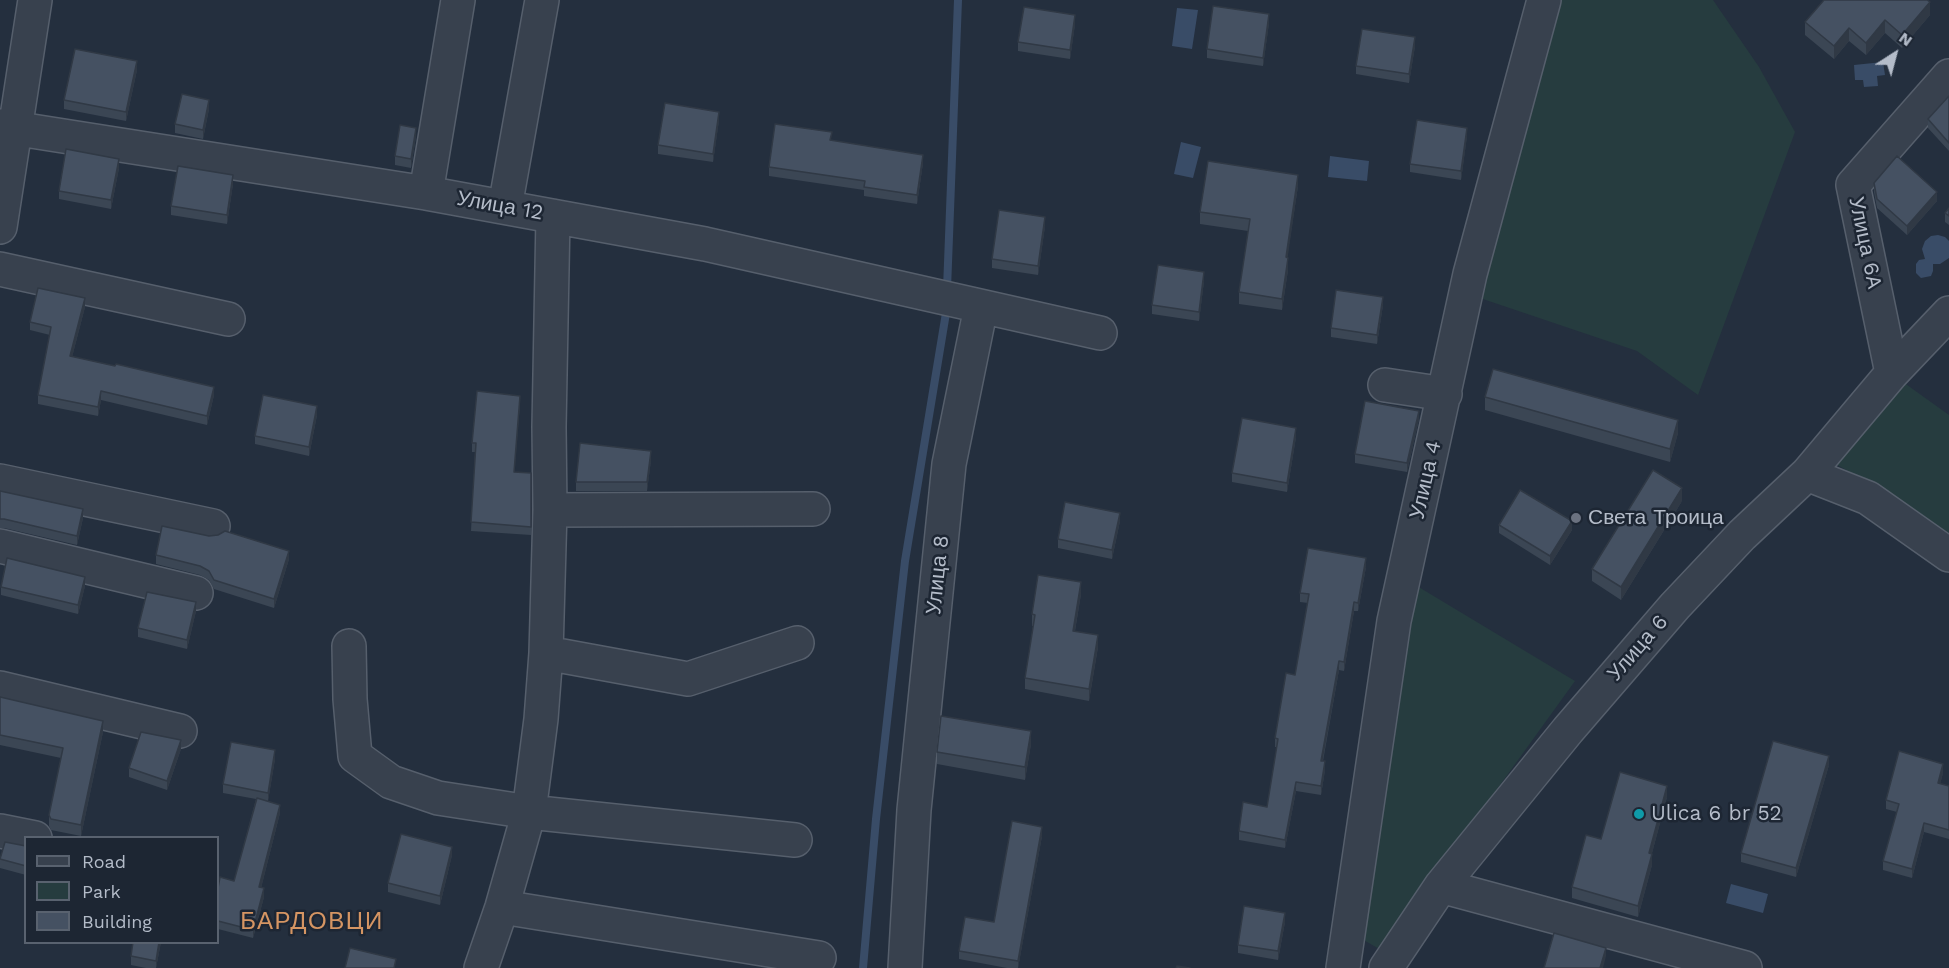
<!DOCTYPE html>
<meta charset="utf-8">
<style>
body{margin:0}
#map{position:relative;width:1949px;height:968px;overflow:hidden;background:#242f3e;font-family:"Work Sans",sans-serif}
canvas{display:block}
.legend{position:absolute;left:24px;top:836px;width:195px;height:108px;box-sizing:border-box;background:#1d2633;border:2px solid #59626f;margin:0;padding:8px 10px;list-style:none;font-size:18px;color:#b4bcc9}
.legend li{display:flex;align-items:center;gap:12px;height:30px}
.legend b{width:30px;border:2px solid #59626f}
.north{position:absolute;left:1865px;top:24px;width:60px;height:60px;-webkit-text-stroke:4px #1d2633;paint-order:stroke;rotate:36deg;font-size:16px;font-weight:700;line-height:24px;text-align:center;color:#b4bcc9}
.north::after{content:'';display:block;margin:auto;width:21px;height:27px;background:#b4bcc9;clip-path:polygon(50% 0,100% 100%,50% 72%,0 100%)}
</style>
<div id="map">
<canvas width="1949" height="968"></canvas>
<ul class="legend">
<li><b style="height:8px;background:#38414e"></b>Road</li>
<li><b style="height:16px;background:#263c3f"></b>Park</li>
<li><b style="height:16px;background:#455162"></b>Building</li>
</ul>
<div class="north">N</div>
</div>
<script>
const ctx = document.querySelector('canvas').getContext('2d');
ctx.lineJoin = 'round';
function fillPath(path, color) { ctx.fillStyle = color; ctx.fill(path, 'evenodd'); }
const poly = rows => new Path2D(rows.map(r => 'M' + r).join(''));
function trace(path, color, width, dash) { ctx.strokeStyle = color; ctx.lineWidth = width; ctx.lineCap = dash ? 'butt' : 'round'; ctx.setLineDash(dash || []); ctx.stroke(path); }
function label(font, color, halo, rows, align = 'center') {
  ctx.font = font + ' "Work Sans",sans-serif'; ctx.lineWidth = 5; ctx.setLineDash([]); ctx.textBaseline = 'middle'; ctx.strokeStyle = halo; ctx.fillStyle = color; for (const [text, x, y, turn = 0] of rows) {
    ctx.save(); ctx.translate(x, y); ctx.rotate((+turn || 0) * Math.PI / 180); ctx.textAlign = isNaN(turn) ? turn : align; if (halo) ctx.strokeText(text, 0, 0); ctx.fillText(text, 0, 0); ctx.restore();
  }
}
fillPath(poly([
 [1551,0,1713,0,1759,67,1795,132,1698,395,1637,351,1468,294],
 [1896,377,1949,415,1949,541,1879,488,1830,461],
 [1412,583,1575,681,1381,950,1353,934]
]), '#263c3f');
fillPath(poly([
 [1177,8,1198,10,1192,49,1172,46],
 [1883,62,1885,75,1877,76,1878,86,1864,87,1863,80,1855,80,1854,65],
 [1181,142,1201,147,1193,178,1174,174],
 [1330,156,1369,161,1367,181,1328,177],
 [1938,235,1945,237,1949,241,1949,258,1940,264,1933,264,1933,271,1931,276,1921,278,1916,273,1916,264,1919,260,1925,259,1922,249,1925,241,1931,236],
 [1731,884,1768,894,1763,913,1726,903]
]), '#394c67');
trace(poly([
 [947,289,958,0],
 [863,968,876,819,905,561,946,313]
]), '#394c67', 8);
const minor = poly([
 [0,126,426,193,705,244,1100,333],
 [426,193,458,0],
 [505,207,542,0],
 [0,227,35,0],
 [0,269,228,319],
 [1892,373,1853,185,1949,76],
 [1385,385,1445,394],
 [1807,474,1868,498,1949,555],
 [0,481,213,526],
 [550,510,813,509],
 [0,546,196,593],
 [349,646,350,699,355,756,391,782,438,798,529,812,795,840],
 [546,653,688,679,797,643],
 [0,688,180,731],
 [0,831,35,838],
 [1441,886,1745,968],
 [502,907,819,958],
 [481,968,502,907,529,812,541,719,546,653,550,510,549,427,553,216],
 [905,968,914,810,949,464,981,307],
 [1343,968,1394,621,1470,274,1544,0],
 [1386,968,1441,886,1568,730,1675,606,1742,535,1807,474,1892,373,1949,313]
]);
trace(minor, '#565f6c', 36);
trace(minor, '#38414e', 33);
fillPath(poly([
 [1930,15,1902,48,1885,33,1866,55,1849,41,1834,59,1805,35,1805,22],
 [1269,23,1263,66,1207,58,1207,49],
 [1075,24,1070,59,1018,51,1018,42],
 [1415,46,1409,83,1356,74,1356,66],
 [137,70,126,121,64,109,64,100],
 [1949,96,1949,151,1928,128,1928,119],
 [209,109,203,139,175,133,175,124],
 [719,120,713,162,658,154,658,145],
 [416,136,411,168,395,165,395,156],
 [1467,136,1461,180,1410,172,1410,164],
 [832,141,923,163,917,204,864,196,864,190,769,176,769,167],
 [119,168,111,209,59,199,59,191],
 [1874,183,1937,201,1907,235,1877,208,1874,192],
 [233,184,227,224,171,215,171,206],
 [1298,186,1287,258,1288,270,1282,310,1239,304,1239,292,1248,231,1200,224,1200,212],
 [1949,208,1949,225,1945,222,1945,213],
 [1045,226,1038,275,992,268,992,259],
 [1204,281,1199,321,1152,314,1152,305],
 [1383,305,1377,344,1331,337,1331,328],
 [85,307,72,357,214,395,207,425,101,400,98,416,38,404,38,395,50,335,30,330,30,322],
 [1485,397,1678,433,1670,462,1485,410],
 [520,404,514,472,531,473,531,535,471,531,475,452,472,452,472,443],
 [317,415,309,456,255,444,255,436],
 [1419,419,1407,472,1355,463,1355,454],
 [1296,437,1287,492,1232,482,1232,473],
 [651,460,647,491,576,491,576,482],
 [0,491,83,518,77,545,4,528,0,528],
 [1682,501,1621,600,1592,581,1592,569],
 [1120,521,1112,559,1058,548,1058,539],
 [1499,525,1572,530,1550,565,1499,533],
 [156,555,289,559,274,608,214,589,209,580,200,575,156,564],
 [1366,567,1358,611,1354,611,1344,671,1339,670,1323,761,1325,770,1321,795,1296,791,1285,848,1239,840,1239,831,1267,807,1277,747,1275,747,1275,738,1295,675,1308,603,1300,602,1300,593],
 [85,586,78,614,1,595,1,587],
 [1081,594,1075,631,1098,647,1089,701,1025,689,1025,678,1033,626,1032,626,1032,614],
 [196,611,187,649,138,637,138,628],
 [0,697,103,732,81,836,51,830,49,826,49,815,61,758,0,745],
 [1031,744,1025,780,937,764,937,752],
 [181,749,167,790,129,777,129,768],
 [275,759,268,801,280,813,261,888,264,897,253,938,218,929,218,888,234,881,256,799,223,793,223,784],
 [1829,765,1796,877,1741,862,1741,853],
 [1943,773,1940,784,1949,786,1949,839,1924,832,1912,878,1883,870,1883,861,1897,812,1886,809,1886,800],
 [1667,797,1652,853,1652,865,1638,917,1572,898,1572,887,1601,839],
 [1042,836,1018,968,1007,968,959,959,959,951,994,922],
 [26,846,26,875,0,868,0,859],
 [452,855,440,905,388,892,388,883],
 [1285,922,1278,960,1238,953,1238,945],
 [133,942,161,942,156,968,146,968,131,965,131,956]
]), '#3b4654');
fillPath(poly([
 [1930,2,1930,15,1902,48,1902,35],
 [1269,14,1269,23,1263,66,1263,58],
 [1075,15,1075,24,1070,59,1070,50],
 [1885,20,1885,33,1866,55,1866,43],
 [1849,28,1849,41,1834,59,1834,46],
 [1415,37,1415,46,1409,83,1409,74],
 [137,61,137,70,126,121,126,112],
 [209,100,209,109,203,139,203,130],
 [719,112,719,120,713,162,713,154],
 [416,128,416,136,411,168,411,159],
 [1467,128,1467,136,1461,180,1461,171],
 [923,155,923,163,917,204,917,195],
 [119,159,119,168,111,209,111,200],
 [233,175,233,184,227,224,227,215],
 [1298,175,1298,186,1286,269,1286,257],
 [1937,192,1937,201,1907,235,1907,226],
 [1045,217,1045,226,1038,275,1038,266],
 [1288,258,1288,270,1282,310,1282,299],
 [1204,272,1204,281,1199,321,1199,312],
 [1383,297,1383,305,1377,344,1377,335],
 [85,298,85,307,70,365,70,356],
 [214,387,214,395,207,425,207,416],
 [101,391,101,400,98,416,98,407],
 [520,396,520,404,514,481,514,472],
 [317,406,317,415,309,456,309,447],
 [1419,411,1419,419,1407,472,1407,463],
 [1678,420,1678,433,1670,462,1670,449],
 [1296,428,1296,437,1287,492,1287,483],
 [651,451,651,460,647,491,647,482],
 [1682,488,1682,501,1621,600,1621,587],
 [83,509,83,518,77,545,77,536],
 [1120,513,1120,521,1112,559,1112,550],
 [1572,521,1572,530,1550,565,1550,556],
 [289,551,289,559,274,608,274,599],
 [1366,558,1366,567,1358,611,1358,603],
 [85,577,85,586,78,614,78,605],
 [1081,582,1081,594,1073,642,1073,631],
 [196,602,196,611,187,649,187,640],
 [1354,602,1354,611,1344,671,1344,662],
 [1098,635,1098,647,1089,701,1089,689],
 [1339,661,1339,670,1321,769,1321,761],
 [103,721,103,732,81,836,81,825],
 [1031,731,1031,744,1025,780,1025,767],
 [181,740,181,749,167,790,167,781],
 [275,750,275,759,268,801,268,793],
 [1829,756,1829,765,1796,877,1796,868],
 [1325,761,1325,770,1321,795,1321,786],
 [1943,764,1943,773,1938,792,1938,783],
 [1296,782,1296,791,1285,848,1285,840],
 [1667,786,1667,797,1649,864,1649,853],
 [280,805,280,813,259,896,259,887],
 [1924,823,1924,832,1912,878,1912,869],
 [1042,827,1042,836,1018,968,1018,961],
 [452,847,452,855,440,905,440,896],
 [1652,854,1652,865,1638,917,1638,906],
 [264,888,264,897,253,938,253,930],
 [1285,913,1285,922,1278,960,1278,951],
 [159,942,161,942,156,968,156,961],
 [1606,948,1606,956,1603,968,1600,968]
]), '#303945');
const building = poly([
 [1824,0,1927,0,1930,2,1902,35,1885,20,1866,43,1849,28,1834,46,1805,22,1824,0],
 [1213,6,1269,14,1263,58,1207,49,1213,6],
 [1024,7,1075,15,1070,50,1018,42,1024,7],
 [1362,29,1415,37,1409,74,1356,66,1362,29],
 [75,49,137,61,126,112,64,100,75,49],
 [182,94,209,100,203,130,175,124,182,94],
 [1949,96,1949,143,1928,119,1949,96],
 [665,103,719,112,713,154,658,145,665,103],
 [1417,120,1467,128,1461,171,1410,164,1417,120],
 [775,124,832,132,830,140,923,155,917,195,864,187,865,181,769,167,775,124],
 [400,125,416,128,411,159,395,156,400,125],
 [66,149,119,159,111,200,59,191,66,149],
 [1897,156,1937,192,1907,226,1877,199,1874,183,1897,156],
 [1208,161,1298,175,1286,257,1288,258,1282,299,1239,292,1250,219,1200,212,1208,161],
 [178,166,233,175,227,215,171,206,178,166],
 [1949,208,1949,216,1945,213,1949,208],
 [999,210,1045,217,1038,266,992,259,999,210],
 [1158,265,1204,272,1199,312,1152,305,1158,265],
 [38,288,85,298,70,356,115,366,116,364,214,387,207,416,101,391,98,407,38,395,51,327,30,322,38,288],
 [1336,290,1383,297,1377,335,1331,328,1336,290],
 [1493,369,1678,420,1670,449,1485,397,1493,369],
 [477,391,520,396,514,472,531,473,531,527,471,522,476,443,472,443,477,391],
 [263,395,317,406,309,447,255,436,263,395],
 [1365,401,1419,411,1407,463,1355,454,1365,401],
 [1242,418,1296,428,1287,483,1232,473,1242,418],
 [580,443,651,451,647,482,576,482,580,443],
 [1653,470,1682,488,1621,587,1592,569,1653,470],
 [1520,490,1572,521,1550,556,1499,525,1520,490],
 [0,491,83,509,77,536,4,519,0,519,0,491],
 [1065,502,1120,513,1112,550,1058,539,1065,502],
 [162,526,209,536,218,535,225,531,289,551,274,599,214,580,209,571,200,566,156,555,162,526],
 [1308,548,1366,558,1358,603,1354,602,1344,662,1339,661,1321,761,1325,761,1321,786,1296,782,1285,840,1239,831,1243,802,1267,807,1278,739,1275,738,1286,673,1295,675,1309,594,1300,593,1308,548],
 [7,558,85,577,78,605,1,587,7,558],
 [1038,575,1081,582,1073,631,1098,635,1089,689,1025,678,1035,615,1032,614,1038,575],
 [147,592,196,602,187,640,138,628,147,592],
 [0,697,103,721,81,825,51,819,49,815,63,748,0,735,0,697],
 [941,716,1031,731,1025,767,937,752,941,716],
 [141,732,181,740,167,781,129,768,141,732],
 [1773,741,1829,756,1796,868,1741,853,1773,741],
 [231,742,275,750,268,793,223,784,231,742],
 [1899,751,1943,764,1938,783,1949,786,1949,830,1924,823,1912,869,1883,861,1899,804,1886,800,1899,751],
 [1620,772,1667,786,1649,853,1652,854,1638,906,1572,887,1586,835,1601,839,1620,772],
 [257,798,280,805,259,887,264,888,253,930,218,921,218,888,220,877,234,881,257,798],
 [1012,821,1042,827,1018,961,959,951,965,917,994,922,1012,821],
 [401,834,452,847,440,896,388,883,401,834],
 [5,842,26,846,26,866,0,859,5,842],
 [1244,906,1285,913,1278,951,1238,945,1244,906],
 [1554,933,1606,948,1600,968,1544,968,1554,933],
 [133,942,159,942,156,961,131,956,133,942],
 [350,948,396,959,394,968,345,968,350,948],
 [1177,966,1190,968,1176,968,1177,966]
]);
fillPath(building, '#455162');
trace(building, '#303945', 1.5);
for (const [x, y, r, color] of [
 [1576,518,6,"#6b7280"],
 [1639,814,6,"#0f9aa8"]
]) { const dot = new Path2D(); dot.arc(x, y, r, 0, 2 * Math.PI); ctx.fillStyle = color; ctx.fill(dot); trace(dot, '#1d2633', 2); }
label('21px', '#b4bcc9', '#1d2633', [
 ["Улица 12",500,206,10],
 ["Улица 6A",1865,243,78],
 ["Улица 4",1426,480,-77],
 ["Улица 8",938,575,-84],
 ["Улица 6",1638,648,-49]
]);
label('21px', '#b4bcc9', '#1d2633', [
 ["Света Троица",1588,518],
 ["Ulica 6 br 52",1651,814]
], 'left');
ctx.letterSpacing = '1.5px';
label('24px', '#d59563', '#1d2633', [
 ["БАРДОВЦИ",312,922]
]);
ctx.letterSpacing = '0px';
</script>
